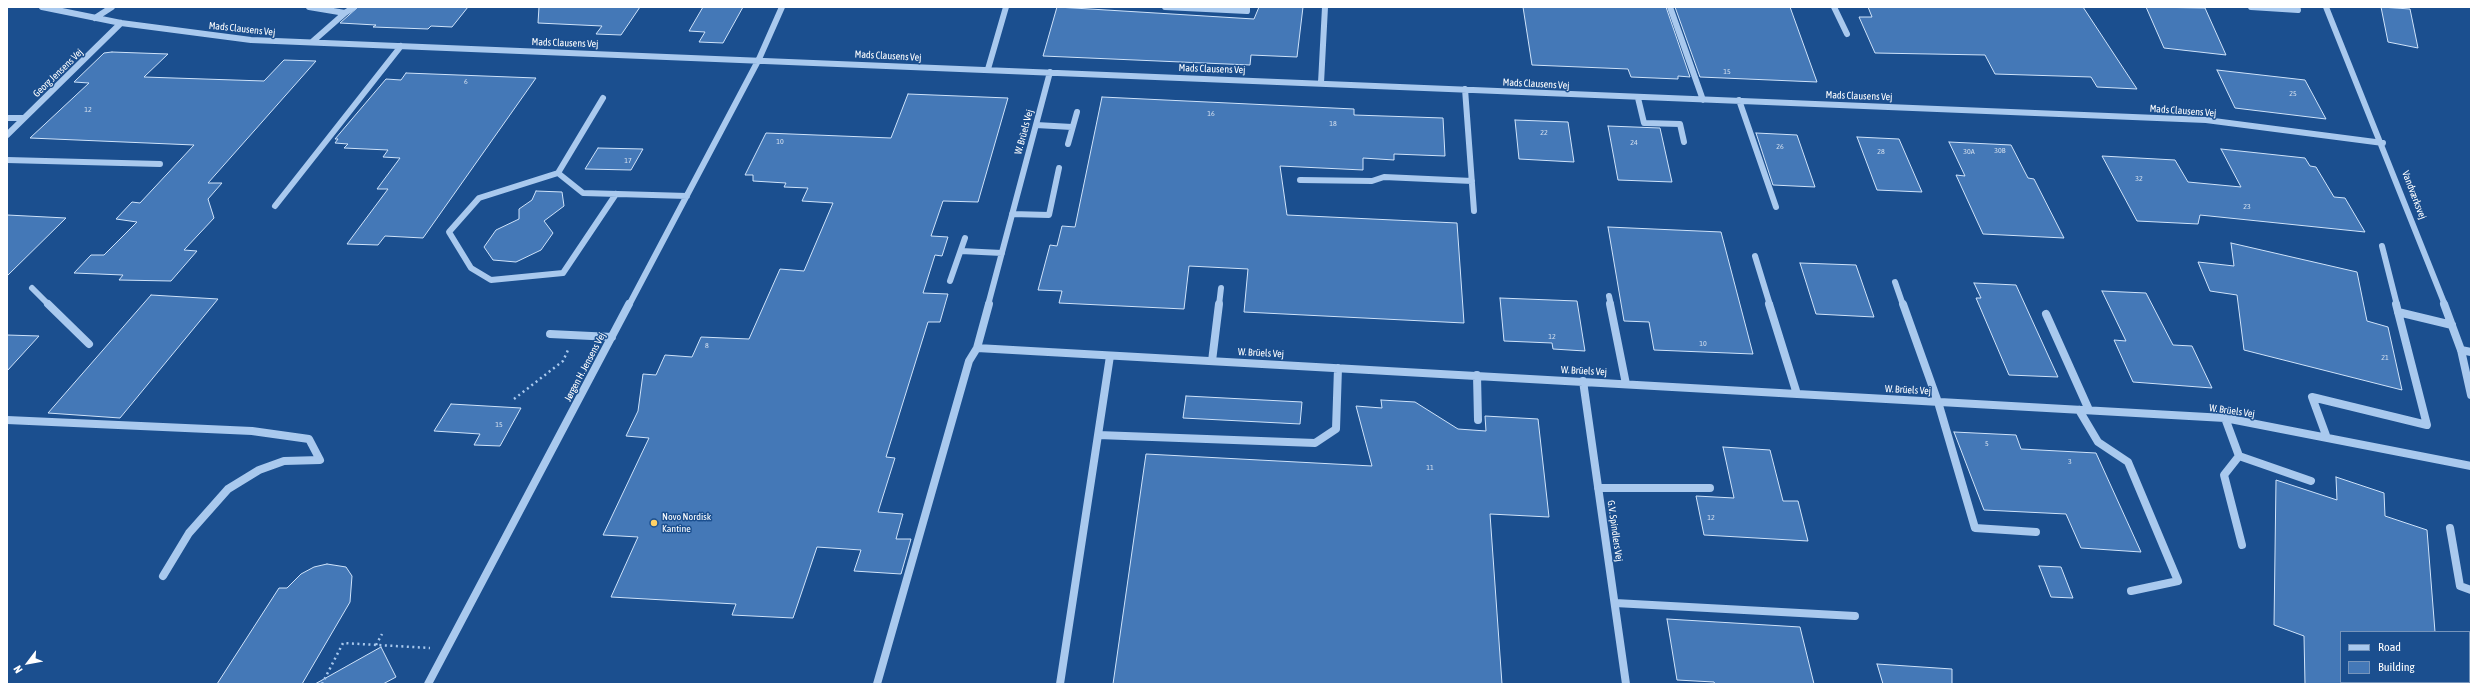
<!DOCTYPE html>
<meta charset="utf-8">
<style>
body{margin:0}
#map{position:relative;width:2478px;height:691px;overflow:hidden;background:#1b4f8f;font-family:"Asap Condensed",sans-serif}
canvas{display:block}
.frame{position:absolute;inset:0;border:8px solid #fff;pointer-events:none}
.legend{position:absolute;left:2340px;top:631px;width:130px;height:52px;box-sizing:border-box;background:#1b4f8f;border:1px solid #7695bc;margin:0;padding:5px 7px;list-style:none;font-size:12px;color:#fff}
.legend li{display:flex;align-items:center;gap:8px;height:20px}
.legend b{width:20px;border:1px solid #7695bc}
.north{position:absolute;left:8px;top:643px;width:40px;height:40px;-webkit-text-stroke:3px #1b4f8f;paint-order:stroke;rotate:238deg;font-size:11px;font-weight:700;line-height:16px;text-align:center;color:#fff}
.north::after{content:'';display:block;margin:auto;width:14px;height:18px;background:#fff;clip-path:polygon(50% 0,100% 100%,50% 72%,0 100%)}
</style>
<div id="map">
<canvas width="2478" height="691"></canvas>
<div class="frame"></div>
<ul class="legend">
<li><b style="height:5px;background:#a9c9ee"></b>Road</li>
<li><b style="height:11px;background:#4478b7"></b>Building</li>
</ul>
<div class="north">N</div>
</div>
<script>
const ctx = document.querySelector('canvas').getContext('2d');
ctx.lineJoin = 'round';
function fillPath(path, color) { ctx.fillStyle = color; ctx.fill(path, 'evenodd'); }
const poly = rows => new Path2D(rows.map(r => 'M' + r).join(''));
function trace(path, color, width, dash) { ctx.strokeStyle = color; ctx.lineWidth = width; ctx.lineCap = dash ? 'butt' : 'round'; ctx.setLineDash(dash || []); ctx.stroke(path); }
function label(font, color, halo, rows, align = 'center') {
  ctx.font = font + ' "Asap Condensed",sans-serif'; ctx.lineWidth = 3; ctx.setLineDash([]); ctx.textBaseline = 'middle'; ctx.strokeStyle = halo; ctx.fillStyle = color; for (const [text, x, y, turn = 0] of rows) {
    ctx.save(); ctx.translate(x, y); ctx.rotate((+turn || 0) * Math.PI / 180); ctx.textAlign = isNaN(turn) ? turn : align; if (halo) ctx.strokeText(text, 0, 0); ctx.fillText(text, 0, 0); ctx.restore();
  }
}
const building = poly([
 [358,7,468,7,452,27,431,26,428,29,373,27,376,25,340,23,358,7],
 [539,7,640,7,621,35,596,34,602,26,538,23,539,7],
 [703,7,743,7,723,43,699,42,705,32,689,31,703,7],
 [1057,7,1254,19,1259,7,1303,7,1297,57,1251,55,1250,65,1043,56,1057,7],
 [1523,7,1666,7,1690,77,1678,76,1678,79,1631,77,1628,69,1532,65,1523,7],
 [1675,7,1790,7,1817,82,1700,77,1675,7],
 [1868,7,2083,7,2137,89,2097,87,2091,77,1995,74,1985,55,1875,53,1859,17,1872,17,1868,7],
 [2146,7,2205,8,2226,55,2164,48,2146,7],
 [2381,7,2410,9,2418,48,2388,42,2381,7],
 [112,52,168,54,144,77,264,81,284,60,316,61,208,183,222,183,208,199,214,218,184,250,197,251,171,281,119,280,123,275,74,273,91,255,104,255,137,222,116,219,132,202,140,203,194,145,30,138,89,83,74,82,104,53,112,52],
 [2217,70,2305,80,2326,119,2235,108,2217,70],
 [406,73,536,78,423,238,385,236,378,245,347,244,388,189,377,189,400,158,383,157,388,150,344,148,348,144,335,143,338,139,335,139,386,79,401,80,406,73],
 [908,94,1008,98,978,202,943,201,931,236,948,237,942,256,935,255,923,293,948,294,940,322,928,322,886,457,895,458,878,512,903,514,896,539,911,539,901,574,854,571,861,550,817,547,793,618,732,615,736,604,611,597,638,537,603,535,649,438,626,436,638,411,643,374,656,375,665,355,692,357,701,337,749,339,780,269,804,271,833,203,802,201,808,188,784,187,786,183,753,181,753,175,745,175,766,133,891,138,908,94],
 [1102,97,1354,109,1354,115,1443,118,1445,156,1394,154,1394,160,1363,158,1363,170,1280,166,1287,215,1457,223,1464,323,1244,312,1248,269,1189,266,1184,309,1059,303,1062,291,1038,290,1050,245,1057,246,1062,226,1075,227,1102,97],
 [1515,120,1568,122,1574,162,1519,159,1515,120],
 [1608,126,1660,128,1672,182,1618,180,1608,126],
 [1756,133,1797,135,1815,187,1773,185,1756,133],
 [1857,137,1899,139,1922,192,1877,190,1857,137],
 [1949,142,2011,145,2028,178,2034,179,2064,238,1983,234,1956,175,1965,176,1949,142],
 [598,148,643,149,631,170,585,169,598,148],
 [2221,149,2305,158,2310,166,2316,167,2334,197,2345,198,2365,232,2200,215,2198,224,2137,221,2102,156,2175,160,2188,182,2241,187,2221,149],
 [536,191,562,192,564,206,544,221,553,233,541,250,516,262,493,260,484,247,496,230,519,219,519,209,532,200,536,191],
 [7,215,66,218,7,276,7,215],
 [1608,227,1721,232,1753,354,1654,350,1649,322,1624,321,1608,227],
 [2231,243,2357,272,2367,321,2388,327,2402,390,2244,350,2237,295,2210,291,2198,262,2234,266,2231,243],
 [1800,263,1856,265,1874,317,1816,314,1800,263],
 [1974,283,2016,285,2058,377,2009,375,1976,298,1981,298,1974,283],
 [2102,291,2146,293,2173,345,2192,346,2212,388,2133,382,2114,340,2126,341,2102,291],
 [151,295,218,299,120,418,48,413,151,295],
 [1500,298,1577,301,1585,351,1553,349,1552,343,1504,341,1500,298],
 [7,335,39,336,7,371,7,335],
 [1186,396,1302,402,1300,424,1183,418,1186,396],
 [1381,400,1415,402,1458,429,1486,431,1485,416,1538,419,1549,517,1490,514,1502,684,1113,684,1146,454,1372,466,1356,406,1382,408,1381,400],
 [451,404,521,408,500,446,474,445,480,434,434,431,451,404],
 [1954,432,2016,435,2021,449,2096,453,2141,552,2081,548,2066,514,1984,510,1954,432],
 [1723,447,1770,450,1783,501,1798,501,1808,541,1704,535,1696,496,1734,498,1723,447],
 [2336,477,2384,493,2385,516,2427,530,2435,632,2341,632,2341,684,2305,684,2304,636,2274,625,2276,480,2337,500,2336,477],
 [327,564,346,567,352,576,350,602,302,684,217,684,279,588,287,588,301,574,314,567,327,564],
 [2039,566,2061,567,2073,598,2051,597,2039,566],
 [1667,619,1800,627,1814,684,1715,684,1714,682,1677,680,1667,619],
 [381,647,396,677,383,684,315,684,381,647],
 [1877,664,1952,669,1952,684,1883,684,1877,664]
]);
fillPath(building, '#4478b7');
trace(building, '#cfe3fa', 1);
trace(poly([
 [514,399,563,361,568,350],
 [376,645,382,634],
 [322,684,343,643,430,648]
]), '#a9c9ee', 2.5, [2, 3.5]);
trace(poly([
 [42,7,121,23,251,40,2206,120,2383,143],
 [309,7,345,13,312,42],
 [1165,7,1247,11,1247,7],
 [1670,7,1703,100],
 [1834,7,1847,34],
 [2251,7,2298,10],
 [2326,7,2445,305],
 [345,13,354,7],
 [95,18,112,7],
 [988,69,1006,7],
 [1321,83,1325,7],
 [1465,89,1474,211],
 [603,98,558,173,583,193,687,196],
 [1638,98,1644,123,1680,124,1684,142],
 [1739,100,1776,207],
 [7,118,24,118],
 [1036,125,1072,127],
 [7,135,121,23],
 [1068,144,1077,112],
 [7,160,160,164],
 [558,173,479,198,449,232,471,268,491,280,563,273,616,194],
 [1300,180,1372,181,1384,177,1472,181],
 [275,206,401,46],
 [1012,214,1049,215,1059,168],
 [2382,246,2397,305],
 [961,251,1002,253],
 [1755,256,1770,305],
 [950,281,965,238],
 [1895,282,1903,305],
 [32,288,49,305],
 [1609,296,1611,305],
 [629,305,759,59,782,7],
 [988,305,1050,72],
 [1219,305,1221,288]
]), '#a9c9ee', 6);
trace(poly([
 [48,304,89,344],
 [989,304,977,348,2225,418,2471,466],
 [1610,304,1626,384],
 [1769,304,1797,394],
 [1903,304,1938,402,1975,528,2036,532],
 [2444,304,2461,350,2471,395],
 [2398,312,2452,325],
 [2046,314,2089,410],
 [550,334,612,337],
 [2461,350,2471,352],
 [1110,356,1098,435,1315,443,1336,429,1338,368],
 [1212,361,1219,304],
 [1477,375,1478,420],
 [1583,381,1626,684],
 [2079,410,2098,442,2128,462,2178,581,2131,591],
 [2225,418,2239,456,2224,475,2242,545],
 [7,420,252,431,309,439,320,460,284,461,259,470,228,489,189,533,163,576],
 [2327,438,2312,397,2427,425,2396,304],
 [2239,456,2311,481],
 [1598,488,1710,488],
 [2450,528,2460,586,2471,590],
 [1615,603,1855,616],
 [428,684,629,304],
 [877,684,969,361,977,348],
 [1060,684,1098,435]
]), '#a9c9ee', 8);
for (const [x, y, r, color] of [
 [654,523,4,"#ffd166"]
]) { const dot = new Path2D(); dot.arc(x, y, r, 0, 2 * Math.PI); ctx.fillStyle = color; ctx.fill(dot); trace(dot, '#1b4f8f', 1.5); }
label('8px', '#d0dded', null, [
 ["15",1727,71],
 ["6",466,81],
 ["25",2293,93],
 ["12",88,109],
 ["16",1211,113],
 ["18",1333,123],
 ["22",1544,132],
 ["10",780,141],
 ["24",1634,142],
 ["26",1780,146],
 ["30B",2000,150],
 ["28",1881,151],
 ["30A",1969,151],
 ["17",628,160],
 ["32",2139,178],
 ["23",2247,206],
 ["12",1552,336],
 ["10",1703,343],
 ["8",707,345],
 ["21",2385,357],
 ["15",499,424],
 ["5",1987,443],
 ["3",2070,461],
 ["11",1430,467],
 ["12",1711,517]
]);
label('10px', '#fff', '#1b4f8f', [
 ["Mads Clausens Vej",242,29,6],
 ["Mads Clausens Vej",565,43,2],
 ["Mads Clausens Vej",888,56,3],
 ["Mads Clausens Vej",1212,69,2],
 ["Georg Jensens Vej",58,73,-44],
 ["Mads Clausens Vej",1536,84,3],
 ["Mads Clausens Vej",1859,96,2],
 ["Mads Clausens Vej",2183,111,4],
 ["W. Brüels Vej",1024,132,-75],
 ["Vandværksvej",2414,195,69],
 ["W. Brüels Vej",1261,353,3],
 ["Jørgen H. Jensens Vej",585,367,-62],
 ["W. Brüels Vej",1584,371,3],
 ["W. Brüels Vej",1908,390,3],
 ["W. Brüels Vej",2232,411,8],
 ["G.V. Spindlers Vej",1615,531,82]
]);
label('10px', '#fff', '#1b4f8f', [
 ["Novo Nordisk",662,517],
 ["Kantine",662,529]
], 'left');
</script>
